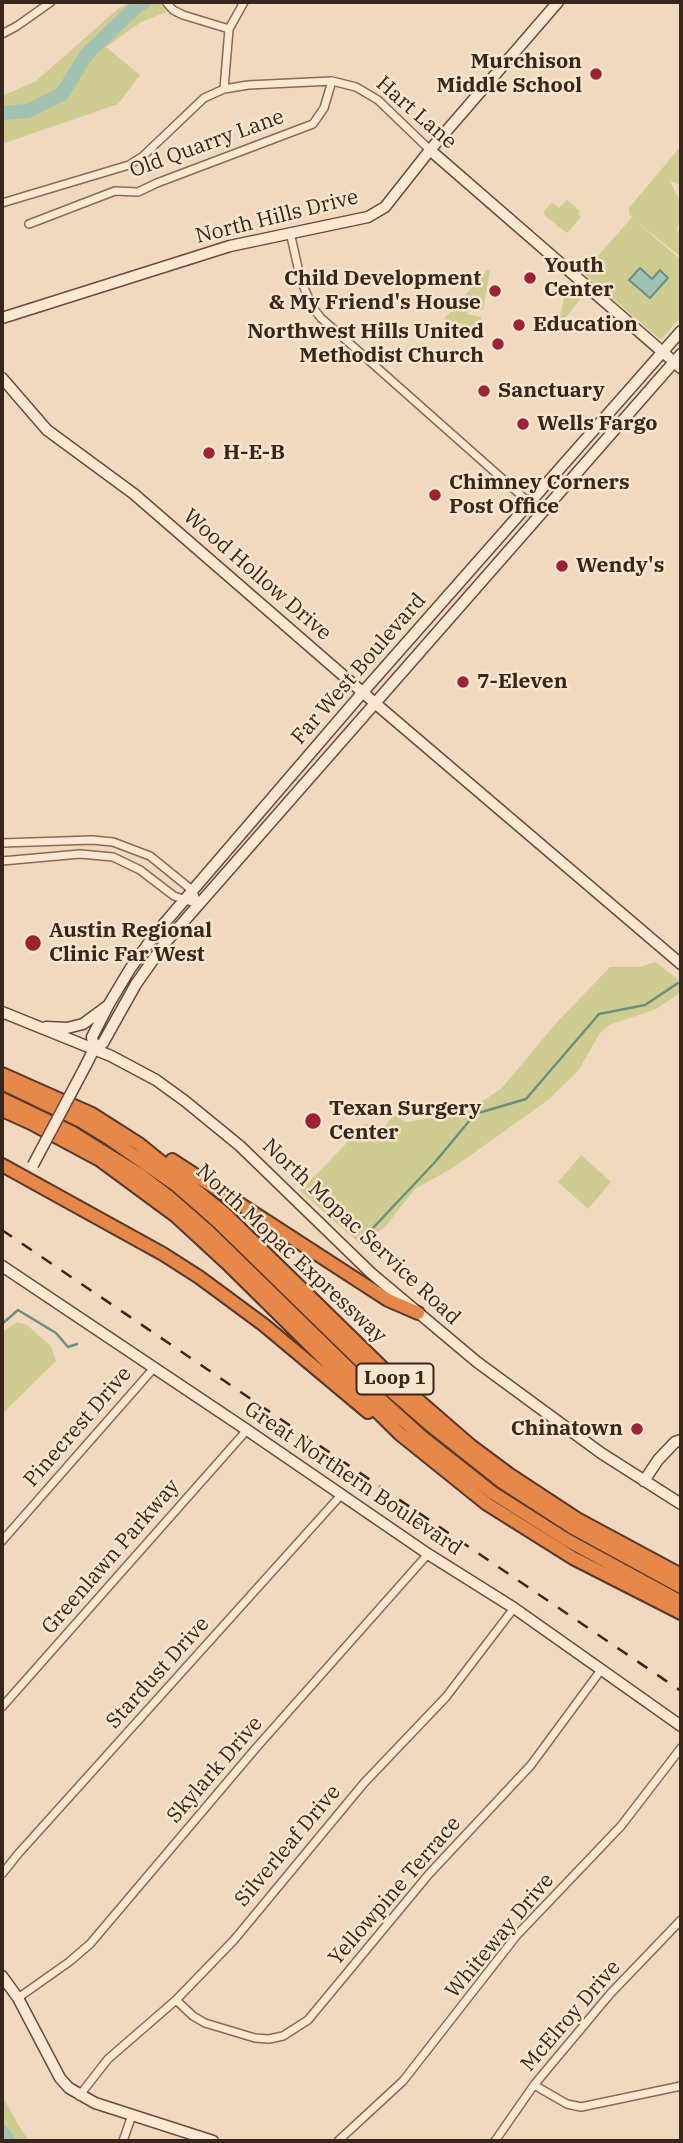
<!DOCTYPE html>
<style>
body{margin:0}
#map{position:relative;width:683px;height:2143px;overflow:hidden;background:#f0d9be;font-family:"IBM Plex Serif",serif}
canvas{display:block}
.frame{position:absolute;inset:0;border:4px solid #38251b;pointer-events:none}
</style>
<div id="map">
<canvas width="683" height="2143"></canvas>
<div class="frame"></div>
</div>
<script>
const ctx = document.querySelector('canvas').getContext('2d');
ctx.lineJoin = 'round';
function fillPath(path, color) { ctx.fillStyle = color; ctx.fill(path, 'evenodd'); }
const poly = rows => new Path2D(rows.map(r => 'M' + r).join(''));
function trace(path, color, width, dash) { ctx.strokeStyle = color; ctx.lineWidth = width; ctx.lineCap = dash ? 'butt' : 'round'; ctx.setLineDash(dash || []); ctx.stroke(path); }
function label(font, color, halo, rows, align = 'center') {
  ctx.font = font + ' "IBM Plex Serif",serif'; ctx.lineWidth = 5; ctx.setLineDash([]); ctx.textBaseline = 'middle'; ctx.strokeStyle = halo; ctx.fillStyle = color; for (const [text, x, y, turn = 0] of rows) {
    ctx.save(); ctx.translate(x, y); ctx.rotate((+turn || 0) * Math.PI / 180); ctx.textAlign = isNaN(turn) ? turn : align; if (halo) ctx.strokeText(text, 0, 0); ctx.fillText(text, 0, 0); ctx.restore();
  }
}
fillPath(poly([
 [130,2,159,2,167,12,141,22,106,47,140,75,118,104,2,144,2,96,36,81,118,9],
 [681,146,681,185,670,181,681,204,681,215,676,232,681,229,681,257,632,218,681,260,681,316,661,340,583,273,632,217,629,214,629,208],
 [567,200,580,211,578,214,581,217,567,233,545,216,544,211,552,202,559,208],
 [487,270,490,271,483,310,469,308,467,314,481,317,479,329,444,319],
 [567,282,583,296,565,318,567,325,561,325,555,320,555,315,558,312,561,313],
 [656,962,681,982,681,992,656,1009,609,1025,600,1033,578,1071,548,1100,454,1167,415,1189,385,1227,360,1244,300,1191,365,1124,385,1126,394,1115,406,1122,464,1113,501,1089,558,1021,610,967,639,967],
 [581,1155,611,1182,588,1209,558,1182],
 [17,1322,27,1325,51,1346,56,1361,2,1414,2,1332],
 [2,2096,19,2126,29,2141,2,2141]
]), '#cfcc92');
const water = poly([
 [640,268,652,279,660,270,668,278,650,298,629,280,640,268]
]);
fillPath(water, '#a2c2b3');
trace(water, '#699080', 2);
trace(poly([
 [372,1229,436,1161,475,1114,526,1099,599,1014,645,1005,678,983],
 [2,1324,18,1310,56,1333,68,1347,77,1344]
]), '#699080', 2.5);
trace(poly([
 [2,113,28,111,62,94,87,54,137,6,144,2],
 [2,2132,9,2141]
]), '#a2c2b3', 14);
const street = poly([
 [166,2,173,10,183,15,229,29],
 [2,34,17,26,51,2],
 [224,89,229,29,244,2],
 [2,203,129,165,142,157,204,98,224,89,248,85,332,81,356,87,378,100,430,150],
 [29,224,115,191,138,192,157,183,313,124,324,108,332,81],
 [290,232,301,281,313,308,321,318,541,513],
 [2,843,92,840,113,842,150,856,192,890,198,904],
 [2,861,80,854,113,857,140,870,174,896,198,904],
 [2,1541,153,1369],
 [2,1707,247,1430],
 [2,1874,18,1854,341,1495],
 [18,1998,69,1962,90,1944,256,1748,428,1554],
 [176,2000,193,2016,205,2023,255,2038,269,2039,283,2036,308,2020,429,1874,531,1765,601,1670],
 [534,2085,567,2104,581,2107,681,2086],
 [79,2096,108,2059,176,2000,234,1940,364,1783,446,1697,514,1608],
 [123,2141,132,2115],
 [338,2141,403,2081,517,1935,621,1826,681,1748],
 [495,2141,534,2085,610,1994,681,1920]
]);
const secondary = poly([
 [430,150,681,368],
 [2,318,230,246,368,217,385,207,430,150,558,2],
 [2,378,47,430,134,494,383,710,681,964],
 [2,1012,111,1056,156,1080,185,1101,240,1146,371,1273,477,1362,601,1453,681,1504],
 [46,1027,67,1028,83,1024,106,1007],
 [94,1049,92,1037,109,1004,130,969,156,933,363,692,681,331],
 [86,1065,94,1049,103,1043,136,984,165,943,681,354],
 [2,1266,247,1430,428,1554,514,1608,681,1726],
 [644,1481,658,1460,675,1442,681,1440],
 [2,1976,18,1998,60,2078,69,2088,95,2103,213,2141]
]);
const highway = poly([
 [2,1074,92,1114,139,1144,225,1214,396,1381,471,1446,510,1475,577,1519,681,1575],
 [2,1083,79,1120,110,1139,176,1185,217,1221,389,1389,429,1424,502,1482,573,1528,681,1587],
 [2,1099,73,1133,139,1174,169,1197,209,1232,380,1399,422,1437,493,1493,567,1540,681,1602],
 [2,1110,31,1123,100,1160,176,1216,227,1263,400,1434,487,1504,573,1558,681,1613],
 [172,1160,388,1300,418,1313],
 [2,1165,163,1254,199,1277,264,1325,368,1412]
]);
trace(street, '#8a6956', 10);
trace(secondary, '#6b4a39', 13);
trace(highway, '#57382b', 16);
trace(street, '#fbe8d2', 7);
trace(secondary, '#fbe8d2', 10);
trace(highway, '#e68849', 12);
trace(poly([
 [2,1230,681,1691]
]), '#38251b', 2.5, [12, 12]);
const secondaryBridge = poly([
 [33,1165,86,1065]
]);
trace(secondaryBridge, '#6b4a39', 13, []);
trace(secondaryBridge, '#fbe8d2', 10);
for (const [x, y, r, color] of [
 [596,74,7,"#9c2237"],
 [530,278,7,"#9c2237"],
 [495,291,7,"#9c2237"],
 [519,325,7,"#9c2237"],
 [498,344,7,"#9c2237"],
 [484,391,7,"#9c2237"],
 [523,424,7,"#9c2237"],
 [209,453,7,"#9c2237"],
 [435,495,7,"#9c2237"],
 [562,566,7,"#9c2237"],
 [463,682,7,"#9c2237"],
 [33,943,9,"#9c2237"],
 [313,1121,9,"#9c2237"],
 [637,1429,7,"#9c2237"]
]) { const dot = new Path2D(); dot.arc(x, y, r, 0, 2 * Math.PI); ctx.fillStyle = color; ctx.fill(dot); trace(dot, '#f7e5ce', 2.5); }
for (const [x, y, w] of [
 [395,1379,77]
]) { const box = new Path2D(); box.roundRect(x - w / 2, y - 15.5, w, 31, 5); ctx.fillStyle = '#f7e5ce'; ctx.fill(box); trace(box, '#38251b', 2); }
label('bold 19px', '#38251b', null, [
 ["Loop 1",395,1379]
]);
label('bold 21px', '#38251b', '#f7e5ce', [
 ["Murchison",582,62,"right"],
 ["Middle School",582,86,"right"],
 ["Youth",544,266],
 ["Center",544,290],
 ["Child Development",481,279,"right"],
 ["& My Friend's House",481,303,"right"],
 ["Education",533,325],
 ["Northwest Hills United",484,332,"right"],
 ["Methodist Church",484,356,"right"],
 ["Sanctuary",498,391],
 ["Wells Fargo",537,424],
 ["H-E-B",223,453],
 ["Chimney Corners",449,483],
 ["Post Office",449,507],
 ["Wendy's",576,566],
 ["7-Eleven",477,682],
 ["Austin Regional",49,931],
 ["Clinic Far West",49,955],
 ["Texan Surgery",329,1109],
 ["Center",329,1133],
 ["Chinatown",623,1429,"right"]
], 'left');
label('21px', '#38251b', '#f7e5ce', [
 ["Hart Lane",416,113,41],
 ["Old Quarry Lane",207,144,-20],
 ["North Hills Drive",277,217,-14],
 ["Wood Hollow Drive",257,575,41],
 ["Far West Boulevard",359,669,-49],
 ["North Mopac Service Road",361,1232,43],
 ["North Mopac Expressway",291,1254,43],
 ["Pinecrest Drive",78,1427,-49],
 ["Great Northern Boulevard",353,1479,34],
 ["Greenlawn Parkway",111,1557,-49],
 ["Stardust Drive",158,1673,-48],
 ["Skylark Drive",215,1770,-49],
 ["Silverleaf Drive",288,1846,-50],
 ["Yellowpine Terrace",395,1891,-49],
 ["Whiteway Drive",500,1936,-50],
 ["McElroy Drive",571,2016,-49]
]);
</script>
